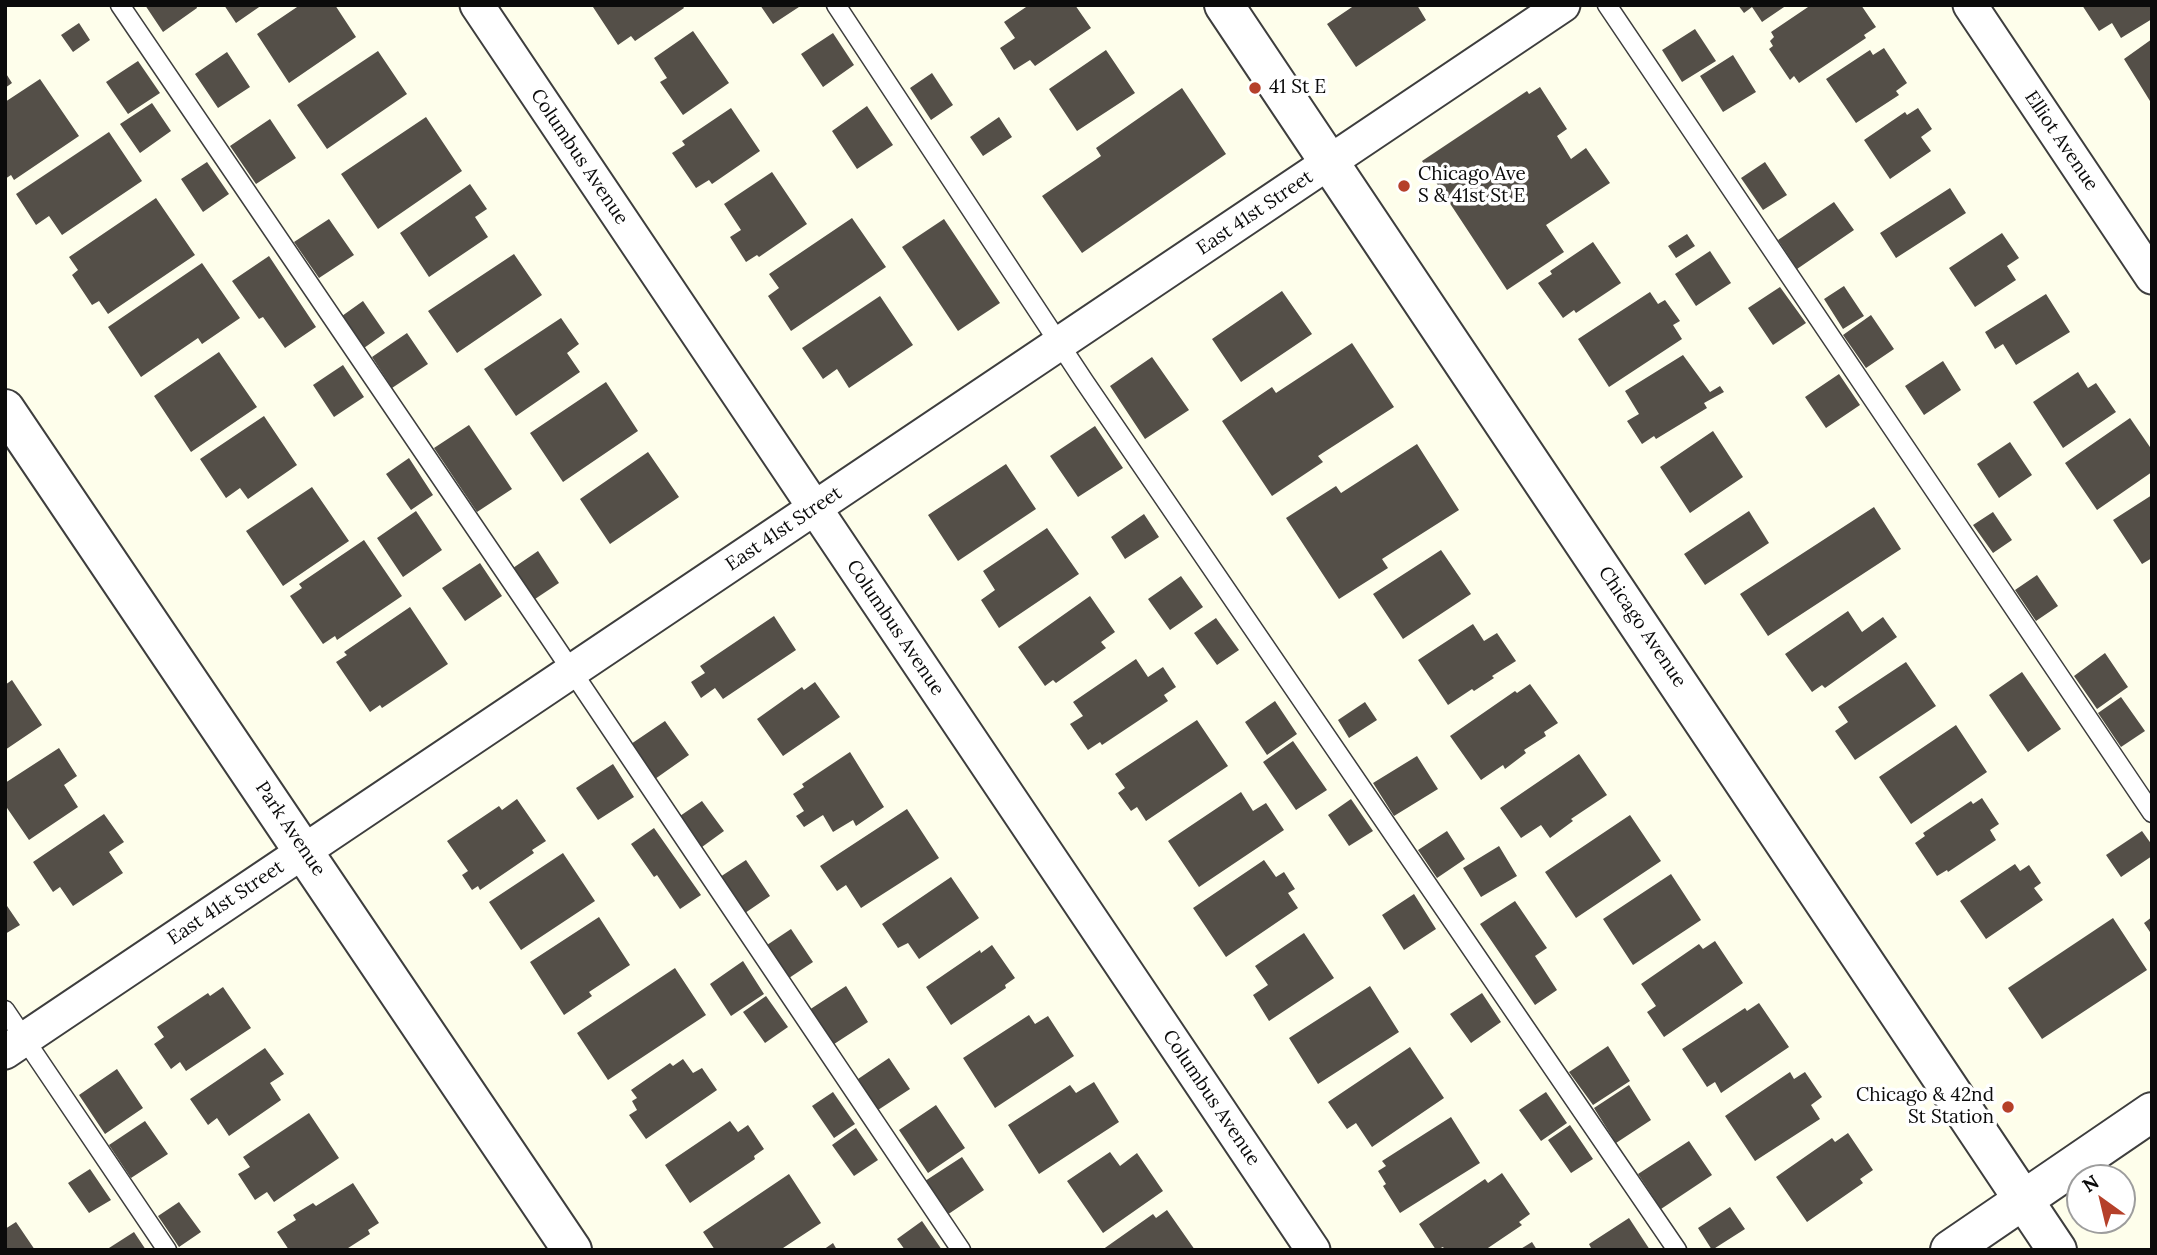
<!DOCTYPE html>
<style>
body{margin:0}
#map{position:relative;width:2157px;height:1255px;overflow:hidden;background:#fefeeb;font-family:Lora,serif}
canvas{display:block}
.frame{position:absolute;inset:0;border:7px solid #0b0b0b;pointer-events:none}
.north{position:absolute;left:2066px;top:1164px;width:70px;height:70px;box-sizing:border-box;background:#fff;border:2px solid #9d9d9d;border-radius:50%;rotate:326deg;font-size:19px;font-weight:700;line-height:28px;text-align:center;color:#0b0b0b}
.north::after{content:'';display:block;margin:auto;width:24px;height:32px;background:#b5402a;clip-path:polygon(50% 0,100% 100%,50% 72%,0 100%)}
</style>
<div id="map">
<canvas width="2157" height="1255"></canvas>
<div class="frame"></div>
<div class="north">N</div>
</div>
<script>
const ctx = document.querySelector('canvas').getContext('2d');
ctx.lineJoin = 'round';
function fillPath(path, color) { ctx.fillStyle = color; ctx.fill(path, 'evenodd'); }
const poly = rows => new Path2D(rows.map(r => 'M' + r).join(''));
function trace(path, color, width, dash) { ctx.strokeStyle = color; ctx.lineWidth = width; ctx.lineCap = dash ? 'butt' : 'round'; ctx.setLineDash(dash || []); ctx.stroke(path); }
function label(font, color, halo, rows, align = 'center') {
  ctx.font = font + ' Lora,serif'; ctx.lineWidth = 7; ctx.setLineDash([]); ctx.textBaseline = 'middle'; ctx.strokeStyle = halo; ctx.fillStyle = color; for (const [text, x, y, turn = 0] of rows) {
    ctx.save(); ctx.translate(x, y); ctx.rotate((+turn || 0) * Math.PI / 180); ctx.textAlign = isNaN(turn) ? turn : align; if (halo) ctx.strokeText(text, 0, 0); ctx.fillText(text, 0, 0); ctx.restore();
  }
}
fillPath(poly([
 [145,5,196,5,197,8,163,32],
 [224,5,262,5,236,23],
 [300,5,335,5,356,37,289,83,257,34],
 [596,5,682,5,684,8,635,41,631,36,618,45,593,7],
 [760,5,802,5,773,24],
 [1029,5,1075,5,1091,28,1035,66,1030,60,1014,70,1000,48,1015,38,1004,22],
 [1355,5,1417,5,1426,20,1356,67,1327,24],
 [1738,5,1787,5,1762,22,1752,7,1744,13],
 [1811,5,1861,5,1876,27,1864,35,1866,38,1799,83,1794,76,1790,80,1769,49,1773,46,1770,41,1774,37,1771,32],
 [2082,5,2152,5,2152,19,2121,38,2112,23,2099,31],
 [79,23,90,40,73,52,61,35],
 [1695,29,1716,61,1682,82,1662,50],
 [693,31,729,83,683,115,660,82,667,78,654,58],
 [833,33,854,65,823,87,801,54],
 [2152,39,2152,100,2150,101,2124,59],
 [1884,48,1907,83,1896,91,1899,95,1856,123,1826,79,1870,50,1873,55],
 [1106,50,1135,93,1077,131,1049,89],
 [378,51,407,94,327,149,297,105],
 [227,52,250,87,218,108,195,74],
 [1733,55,1756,92,1723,112,1700,76],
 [138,61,160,93,128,114,106,82],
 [5,72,12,83,5,88],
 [932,73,953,105,931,120,910,88],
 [40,79,79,136,14,180,11,175,5,179,5,102],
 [1540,87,1567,129,1557,136,1571,159,1586,148,1610,183,1546,225,1564,252,1507,290,1422,161,1527,91,1529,94],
 [1182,88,1226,154,1082,253,1042,196,1101,156,1096,148],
 [152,103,171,131,140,153,120,124],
 [867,106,893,145,857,169,832,131],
 [731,108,760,151,712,184,709,180,696,188,672,153,685,145,682,141],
 [1918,108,1932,129,1921,137,1931,151,1890,179,1864,140,1905,112,1907,115],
 [426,117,462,171,378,229,341,174],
 [999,117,1012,137,983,156,970,137],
 [270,119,296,158,256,184,230,146],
 [109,132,142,181,62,235,49,216,36,225,16,194],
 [207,162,229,194,203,212,181,179],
 [1765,162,1787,195,1763,210,1741,178],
 [772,172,807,224,759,257,757,255,746,262,730,237,741,230,724,204],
 [470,184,487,209,475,217,488,237,429,277,400,233],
 [1950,188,1966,213,1896,258,1880,233],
 [156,198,195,255,108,314,99,301,92,305,72,275,78,270,69,257],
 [1834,202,1854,230,1797,269,1778,240],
 [852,218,886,267,791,331,768,296,779,288,769,274],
 [329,219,354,255,319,278,294,242],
 [944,219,1000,303,958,331,902,247],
 [2002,233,2019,258,2007,266,2016,280,1975,307,1949,268],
 [1687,234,1695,246,1676,258,1668,246],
 [1593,242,1621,283,1576,313,1574,310,1563,318,1538,283,1552,274,1550,271],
 [1710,251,1731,283,1696,306,1675,274],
 [514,254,542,295,457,353,428,311],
 [269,256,316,327,285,348,263,317,259,319,232,281],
 [202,263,240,318,202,344,198,338,141,377,108,327],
 [1844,286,1864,316,1843,329,1824,299],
 [1780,287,1806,323,1773,345,1748,308],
 [1282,291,1312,334,1241,382,1212,339],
 [1650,292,1658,304,1665,300,1680,321,1673,325,1682,339,1609,387,1578,339],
 [2046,294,2070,332,2016,365,2003,344,1995,349,1985,332],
 [880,296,913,345,849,388,837,369,823,379,802,348],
 [363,301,385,333,364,348,342,316],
 [1871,315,1894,349,1866,368,1843,335],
 [561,318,579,344,567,353,580,372,516,416,484,369],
 [407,333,428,364,392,388,372,357],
 [1352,343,1394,407,1318,456,1323,462,1272,496,1222,421,1272,387,1276,393],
 [219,352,257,407,191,452,154,396],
 [1683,355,1710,392,1720,386,1724,392,1704,403,1707,408,1656,439,1654,436,1642,444,1627,421,1639,414,1625,391],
 [1152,357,1189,410,1145,439,1110,386],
 [1943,361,1961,390,1924,415,1905,386],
 [343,365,364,397,334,417,313,385],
 [2078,372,2088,388,2096,383,2116,412,2063,448,2033,402],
 [1839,374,1860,405,1826,428,1805,397],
 [606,382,638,431,563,482,530,433],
 [264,416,297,465,248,499,240,488,226,498,200,459],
 [2130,418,2152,450,2152,472,2097,510,2065,463],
 [469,425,512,489,477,512,434,448],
 [1095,426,1123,468,1078,497,1050,456],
 [1713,431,1743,477,1690,513,1660,467],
 [2010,442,2032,475,1999,498,1977,464],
 [1417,444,1459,510,1382,559,1388,568,1339,599,1286,518,1336,486,1341,493],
 [648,452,679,497,610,544,580,499],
 [409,458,433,495,411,510,386,474],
 [1006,464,1036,509,958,561,928,515],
 [312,487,349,541,283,586,246,531],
 [2152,495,2152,558,2142,564,2113,520],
 [1874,507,1901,549,1768,636,1740,594],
 [416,511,442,550,403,577,377,538],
 [1749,511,1769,543,1705,585,1684,554],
 [1993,512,2012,540,1993,553,1973,525],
 [1144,514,1159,537,1125,559,1111,537],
 [1047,528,1079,574,999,628,981,600,995,590,983,571],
 [364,540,402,596,337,640,335,636,323,644,290,596,302,588,299,584],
 [1441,550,1471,594,1403,639,1373,594],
 [538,551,559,583,535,599,513,568],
 [480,563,502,596,465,621,442,588],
 [2037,575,2058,606,2036,621,2015,590],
 [1181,576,1203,607,1170,630,1148,599],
 [1090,596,1115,632,1101,642,1106,648,1056,683,1053,680,1045,686,1018,647],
 [410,607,448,664,382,708,380,705,370,712,336,662,347,655,344,652],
 [1848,611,1862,632,1883,617,1897,637,1825,688,1822,685,1812,692,1785,654],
 [774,616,796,650,723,699,715,688,701,698,691,682,705,673,700,666],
 [1216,618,1239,650,1217,665,1194,633],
 [1473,624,1484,641,1497,633,1516,661,1492,676,1494,678,1474,691,1472,689,1448,705,1418,660],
 [2105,653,2128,687,2097,709,2074,676],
 [1136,659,1148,677,1163,667,1176,687,1164,695,1168,701,1102,745,1100,742,1088,750,1070,724,1083,716,1073,702],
 [1906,662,1936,706,1855,760,1835,731,1848,722,1838,707],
 [2022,672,2061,729,2028,752,1989,695],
 [12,680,42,725,5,750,5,685],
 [815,682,840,717,783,756,757,719,802,687,804,690],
 [1530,684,1558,723,1544,732,1546,736,1524,750,1526,753,1505,769,1503,765,1481,780,1450,736,1515,691,1517,693],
 [2121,697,2145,731,2121,747,2098,713],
 [1275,701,1297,734,1267,755,1245,722],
 [1365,702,1377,720,1349,738,1338,720],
 [1197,720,1228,766,1146,821,1137,807,1131,811,1118,793,1125,788,1115,774],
 [665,721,689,755,655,779,631,744],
 [1956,725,1987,772,1911,824,1879,777],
 [1293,741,1327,790,1296,810,1263,762],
 [59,748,77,776,64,785,78,807,29,840,5,805,5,783],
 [850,752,884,807,856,826,853,820,833,832,823,815,804,827,796,816,804,811,793,794,804,787,802,784],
 [1579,754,1607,795,1571,819,1573,821,1550,838,1541,825,1521,838,1500,808],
 [1417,756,1438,789,1394,816,1373,783],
 [613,764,634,797,598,820,576,788],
 [1241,792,1253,811,1266,803,1284,830,1199,887,1168,841],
 [1982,798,1999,824,1990,830,1996,840,1948,872,1947,870,1937,876,1915,843,1925,836,1923,833,1971,801,1973,804],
 [517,799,546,841,532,850,534,853,480,890,478,886,472,890,462,875,468,871,447,841,499,806,502,810],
 [1351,799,1373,831,1349,846,1328,815],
 [702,801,724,831,702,847,680,816],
 [907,809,939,858,861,908,846,885,837,891,820,866],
 [104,814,124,842,109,852,123,873,73,906,60,887,53,892,33,862],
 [1630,815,1661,861,1576,918,1545,872],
 [654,828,701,895,680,909,657,875,654,877,631,844],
 [1447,831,1465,859,1437,878,1418,850],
 [2142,831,2152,845,2152,856,2121,877,2106,855],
 [1499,846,1517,876,1481,897,1463,868],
 [563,853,595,901,521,950,489,902],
 [746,860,770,896,745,913,720,877],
 [1264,860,1276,877,1284,872,1295,889,1288,893,1298,908,1226,957,1193,908],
 [2015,864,2020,871,2029,865,2041,883,2034,888,2043,900,1986,939,1960,901],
 [1671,874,1701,920,1633,965,1603,919],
 [951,877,979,918,919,959,908,943,898,948,882,924],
 [1414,894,1436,929,1404,950,1382,915],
 [1515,901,1547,948,1535,956,1557,990,1535,1005,1480,924],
 [5,903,20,925,5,934],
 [599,917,630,965,589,992,592,996,564,1015,530,962],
 [2152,917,2152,935,2144,923],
 [2113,918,2147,970,2042,1039,2008,988],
 [791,929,813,962,789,978,767,945],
 [1304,933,1334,978,1269,1021,1253,995,1268,985,1255,966],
 [1715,941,1743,983,1664,1037,1647,1012,1656,1006,1641,984,1699,944,1703,949],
 [992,945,1015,978,1005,985,1006,988,951,1025,926,987,980,950,981,953],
 [743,961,764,994,731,1016,710,984],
 [675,968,706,1015,608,1080,577,1033],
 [846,986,868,1022,831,1046,809,1010],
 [1370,986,1399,1032,1318,1084,1289,1038],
 [223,987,251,1028,186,1071,180,1062,171,1069,154,1044,164,1037,157,1027,208,993,210,996],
 [1482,993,1501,1022,1471,1043,1450,1014],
 [766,996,788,1027,765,1043,743,1012],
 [1759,1003,1789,1047,1721,1093,1715,1082,1707,1087,1682,1049,1745,1008,1747,1011],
 [1029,1015,1035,1024,1048,1016,1074,1056,995,1108,963,1058],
 [1608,1046,1630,1081,1593,1105,1569,1072],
 [1410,1047,1444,1098,1372,1147,1356,1123,1347,1129,1328,1102],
 [265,1048,284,1074,270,1083,281,1100,229,1136,217,1118,208,1125,190,1099],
 [889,1058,910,1089,878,1110,858,1079],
 [683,1059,693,1073,702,1068,717,1090,646,1139,629,1115,637,1110,632,1101,637,1098,631,1090,670,1063,673,1066],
 [117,1069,143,1108,105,1134,79,1095],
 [1790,1072,1794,1079,1805,1072,1822,1097,1811,1105,1820,1119,1755,1161,1725,1116],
 [1094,1082,1119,1122,1039,1174,1008,1125,1070,1085,1076,1093],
 [1629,1085,1651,1120,1616,1143,1594,1108],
 [833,1092,855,1124,834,1138,812,1106],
 [1546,1092,1567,1123,1541,1141,1519,1110],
 [936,1105,965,1148,928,1173,899,1130],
 [309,1113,339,1158,274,1202,267,1192,255,1200,238,1174,250,1167,243,1157],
 [1451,1117,1480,1163,1400,1213,1383,1186,1386,1184,1378,1171,1386,1166,1382,1161],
 [145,1121,168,1154,131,1178,109,1145],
 [730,1121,738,1132,748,1125,764,1149,754,1156,755,1159,690,1203,665,1165],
 [1570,1125,1593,1159,1571,1173,1548,1140],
 [856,1128,878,1160,854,1176,832,1145],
 [1848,1133,1873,1170,1860,1179,1863,1183,1807,1222,1776,1177,1832,1138,1835,1142],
 [1689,1141,1712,1175,1661,1209,1638,1174],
 [1110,1152,1120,1166,1137,1153,1163,1191,1103,1233,1067,1181],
 [962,1157,984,1190,947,1215,925,1181],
 [90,1169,111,1200,89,1213,68,1183],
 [1502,1173,1530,1214,1519,1222,1522,1225,1485,1250,1445,1250,1443,1247,1436,1250,1419,1224,1485,1179,1488,1183],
 [789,1174,821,1223,780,1250,715,1250,703,1232],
 [353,1183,379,1223,368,1230,370,1234,345,1250,289,1250,277,1232,296,1220,293,1215,313,1203,316,1206],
 [179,1202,201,1232,179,1247,158,1216],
 [1730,1207,1745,1229,1712,1250,1698,1228],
 [1167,1210,1195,1250,1102,1250,1153,1214,1156,1218],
 [1629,1218,1650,1250,1592,1250,1589,1244],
 [922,1221,942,1250,905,1250,897,1239],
 [16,1222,35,1250,5,1250,5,1229],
 [134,1232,146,1250,111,1250,109,1248],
 [1532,1242,1537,1250,1519,1250],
 [833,1243,837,1250,823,1250]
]), '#544f48');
const service = poly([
 [120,5,547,634,961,1250],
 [836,5,1084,381,1677,1250],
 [1607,5,2152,813],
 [5,1010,167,1250]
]);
const minor = poly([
 [477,5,1313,1250],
 [1970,5,2152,277],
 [5,1052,1563,5]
]);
const tertiary = poly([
 [1224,5,2057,1250],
 [5,409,572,1250],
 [1950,1250,2152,1112]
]);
trace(service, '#3e3e3e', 21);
trace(minor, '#3e3e3e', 37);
trace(tertiary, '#3e3e3e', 42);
trace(service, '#fff', 18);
trace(minor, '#fff', 33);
trace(tertiary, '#fff', 38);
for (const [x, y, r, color] of [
 [1255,88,7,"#b5402a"],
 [1404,186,7,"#b5402a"],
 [2008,1107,7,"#b5402a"]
]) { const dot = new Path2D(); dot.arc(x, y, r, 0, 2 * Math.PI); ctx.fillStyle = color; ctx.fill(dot); trace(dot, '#fff', 2.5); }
label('19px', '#0b0b0b', '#fff', [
 ["41 St E",1269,88],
 ["Chicago Ave",1418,175],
 ["S & 41st St E",1418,197],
 ["Chicago & 42nd",1994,1096,"right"],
 ["St Station",1994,1118,"right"]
], 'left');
label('19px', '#0b0b0b', '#fff', [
 ["Elliot Avenue",2061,141,56],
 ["Columbus Avenue",579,157,56],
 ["East 41st Street",1255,213,-34],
 ["East 41st Street",784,529,-34],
 ["Chicago Avenue",1642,627,56],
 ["Columbus Avenue",895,628,56],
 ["Park Avenue",290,829,56],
 ["East 41st Street",226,903,-34],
 ["Columbus Avenue",1211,1098,56]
]);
</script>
